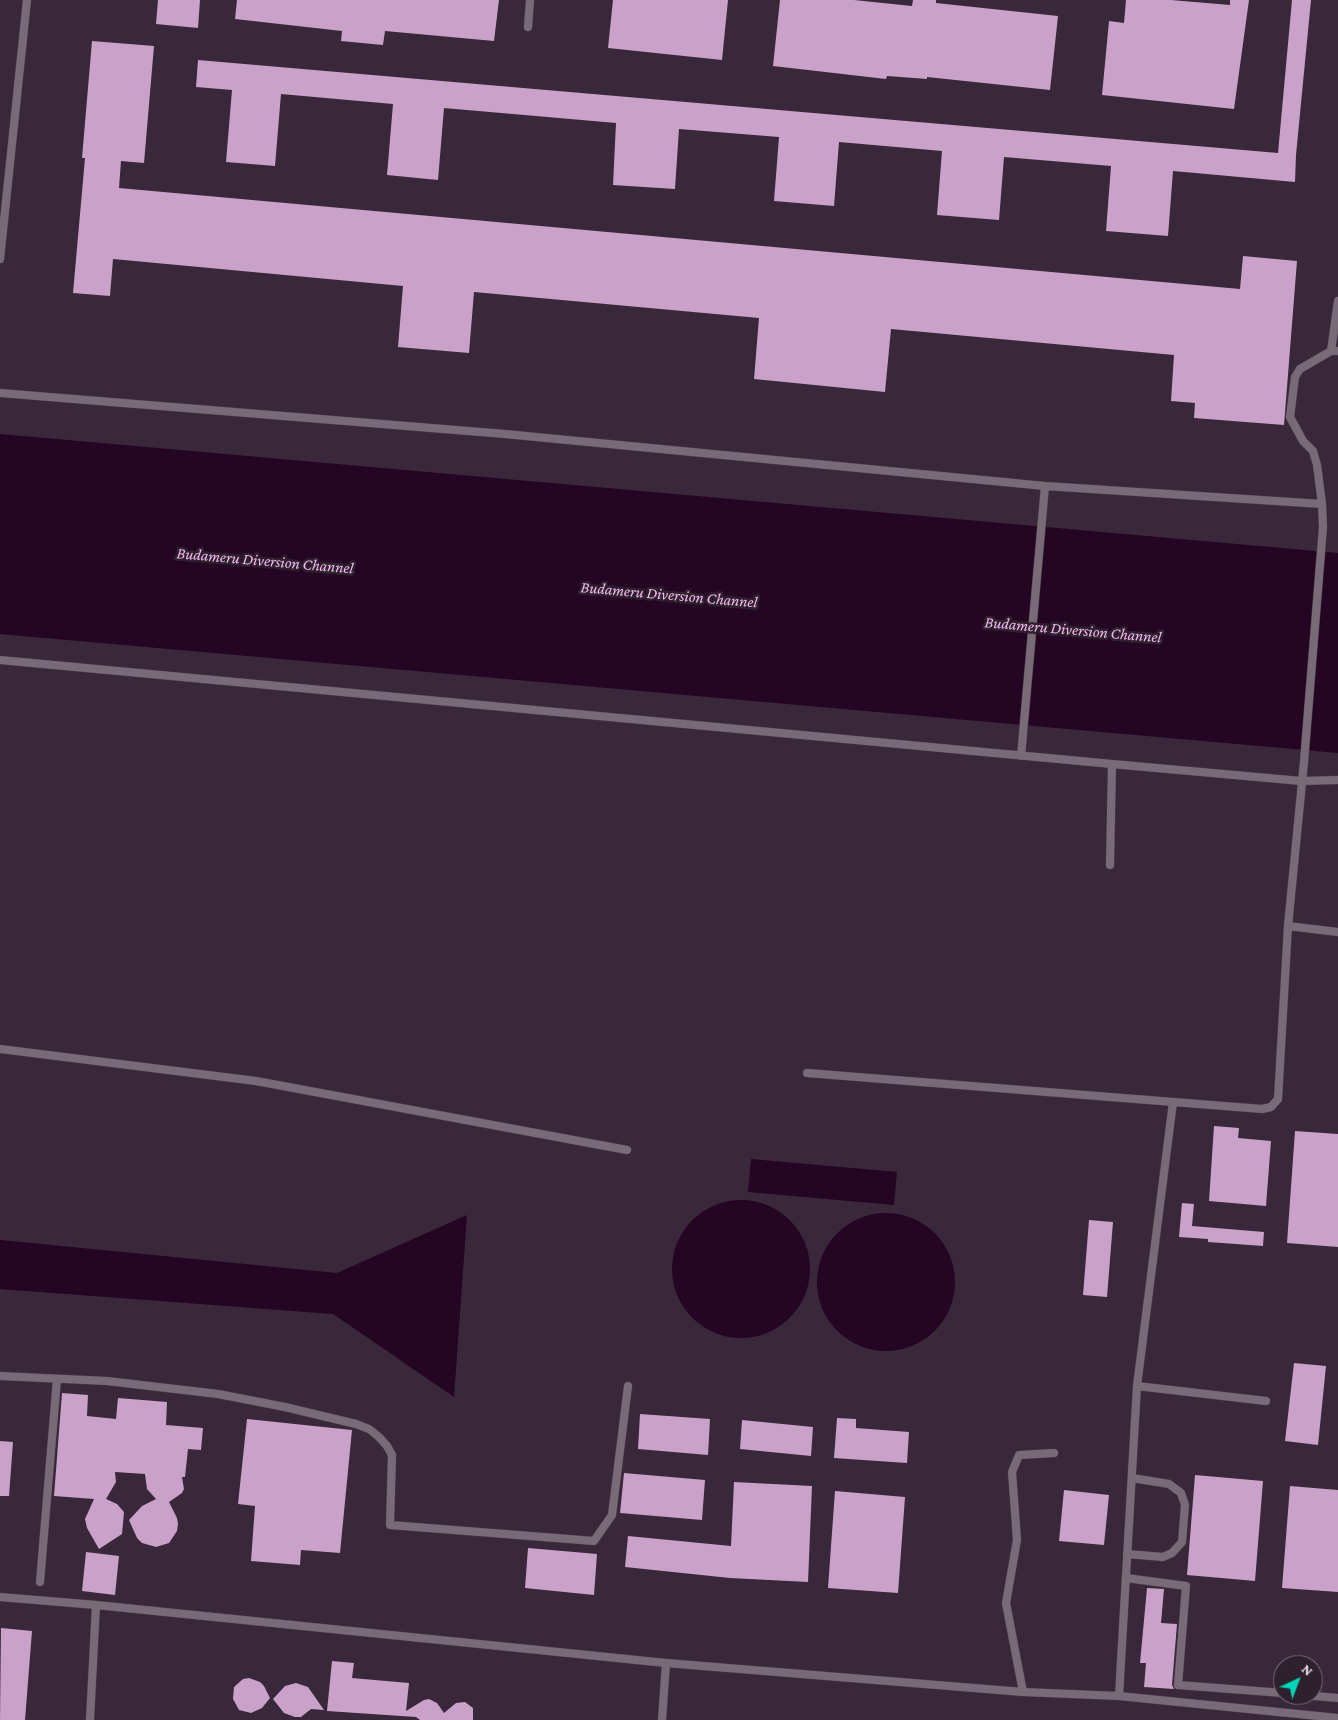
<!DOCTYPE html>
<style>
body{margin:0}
#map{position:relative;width:1338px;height:1720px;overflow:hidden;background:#2e212d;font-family:"Crimson Pro",serif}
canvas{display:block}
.north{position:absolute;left:1273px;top:1655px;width:50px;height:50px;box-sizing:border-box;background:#2e212d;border:1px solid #7b6f7a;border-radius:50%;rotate:43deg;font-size:14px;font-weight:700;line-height:20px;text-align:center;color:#eee5ee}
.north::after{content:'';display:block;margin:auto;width:18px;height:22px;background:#00d5b7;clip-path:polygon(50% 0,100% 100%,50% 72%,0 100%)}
</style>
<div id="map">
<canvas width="1338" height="1720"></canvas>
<div class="north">N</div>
</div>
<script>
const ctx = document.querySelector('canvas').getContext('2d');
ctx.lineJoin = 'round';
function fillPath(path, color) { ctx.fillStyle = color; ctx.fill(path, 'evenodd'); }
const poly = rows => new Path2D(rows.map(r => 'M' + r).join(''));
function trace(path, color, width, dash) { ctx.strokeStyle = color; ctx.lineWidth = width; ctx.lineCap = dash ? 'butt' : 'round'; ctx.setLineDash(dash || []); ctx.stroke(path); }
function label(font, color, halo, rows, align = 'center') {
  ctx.font = font + ' "Crimson Pro",serif'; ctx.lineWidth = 5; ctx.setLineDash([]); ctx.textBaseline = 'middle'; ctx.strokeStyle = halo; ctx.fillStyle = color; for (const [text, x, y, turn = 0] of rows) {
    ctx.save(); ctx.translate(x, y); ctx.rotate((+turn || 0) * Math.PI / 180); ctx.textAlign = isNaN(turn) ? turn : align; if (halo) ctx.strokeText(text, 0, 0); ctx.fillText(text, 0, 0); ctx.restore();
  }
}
fillPath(poly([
 [0,0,1338,0,1338,1720,0,1720],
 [1283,1665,1313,1665,1313,1695,1283,1695]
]), '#392839');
fillPath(poly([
 [0,434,1338,553,1338,753,0,634],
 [751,1159,897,1172,894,1205,748,1192],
 '672 1269a69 69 0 1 1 138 0a69 69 0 1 1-138 0Z',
 '817 1282a69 69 0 1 1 138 0a69 69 0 1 1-138 0Z',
 [467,1215,454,1397,333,1314,0,1289,0,1240,337,1273]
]), '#240524');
fillPath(poly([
 [158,0,200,0,198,28,156,24],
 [237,0,499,0,494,41,385,31,383,45,341,41,342,31,235,19],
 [613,0,728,0,722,60,608,48],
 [780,0,854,0,912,6,913,0,936,0,936,3,1058,16,1050,90,927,77,927,79,887,76,886,79,773,66],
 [1126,0,1171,0,1230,5,1230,0,1249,0,1234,109,1102,95,1109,21,1124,23],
 [1292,0,1311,0,1296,155,1295,182,1173,171,1168,236,1106,231,1111,166,1004,157,999,220,937,215,942,151,839,142,834,206,774,201,779,137,679,129,675,189,613,185,616,123,444,108,438,180,387,175,393,104,281,94,275,166,226,162,232,90,196,87,198,60,1278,153],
 [92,41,154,46,144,163,121,161,119,188,1240,289,1243,256,1297,261,1284,425,1194,418,1195,403,1171,401,1174,355,891,329,885,392,754,379,759,318,474,292,469,353,398,347,403,286,113,259,110,296,73,293,85,158,82,158],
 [1214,1126,1239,1128,1238,1138,1271,1141,1266,1206,1209,1201],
 [1295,1131,1338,1134,1338,1247,1287,1243],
 [1182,1203,1194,1204,1192,1226,1264,1232,1263,1246,1208,1242,1208,1239,1179,1237],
 [1089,1220,1113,1222,1107,1297,1083,1295],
 [1294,1363,1326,1366,1318,1445,1285,1441],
 [62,1393,88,1395,87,1416,116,1419,118,1398,167,1402,166,1425,203,1428,201,1450,188,1449,185,1477,182,1477,184,1489,182,1493,169,1502,177,1518,178,1524,177,1531,169,1543,156,1547,142,1543,137,1538,129,1520,142,1506,156,1499,147,1489,145,1474,115,1472,116,1482,106,1499,117,1504,124,1512,122,1534,99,1549,87,1528,85,1519,94,1499,54,1496],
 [640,1414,710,1419,708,1455,638,1449],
 [837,1418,856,1419,856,1428,909,1432,907,1463,834,1458],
 [247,1419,352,1430,340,1553,301,1550,300,1565,251,1561,255,1506,238,1504],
 [742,1420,813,1427,811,1456,740,1449],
 [0,1441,13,1442,9,1496,0,1496],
 [624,1473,705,1480,702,1520,620,1513],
 [1195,1475,1263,1481,1255,1581,1187,1575],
 [734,1482,812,1486,808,1582,730,1578,625,1567,628,1536,731,1546],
 [1290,1486,1338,1490,1338,1592,1282,1588],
 [1064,1490,1109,1495,1104,1545,1059,1541],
 [835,1491,905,1497,898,1593,828,1588],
 [528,1548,597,1554,594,1595,525,1588],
 [86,1552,119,1556,115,1595,82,1591],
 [1147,1588,1164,1589,1161,1623,1177,1624,1172,1685,1174,1689,1144,1687,1146,1663,1140,1663],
 [1,1628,32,1631,25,1720,0,1720],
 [332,1661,354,1663,352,1678,409,1683,406,1711,424,1700,429,1699,437,1703,444,1713,456,1703,465,1702,473,1708,473,1720,420,1720,416,1717,327,1711],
 [249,1678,260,1682,264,1686,270,1698,262,1708,251,1713,239,1710,233,1699,234,1687,243,1679],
 [296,1683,308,1687,324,1710,311,1709,301,1717,295,1717,284,1713,273,1699,285,1686]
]), '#caa1c8');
const lane = poly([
 [528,27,530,0],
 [0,259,27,0],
 [1331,351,1338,301],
 [0,393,505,434,1045,486,1322,504],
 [0,660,1112,764,1301,781,1338,780],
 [1021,756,1045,486],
 [1110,865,1112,764],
 [1288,926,1338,932],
 [0,1049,256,1081,627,1150],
 [807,1073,1262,1109,1271,1107,1278,1099,1288,926,1304,762,1323,527,1322,504,1317,465,1313,451,1303,441,1290,417,1295,377,1300,369,1331,351,1338,351],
 [0,1376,107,1381,218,1394,285,1407,356,1424,369,1429,379,1437,387,1446,392,1455,390,1525,594,1541,612,1515,628,1386],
 [1137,1386,1266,1401],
 [1127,1554,1163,1557,1172,1553,1182,1542,1185,1505,1181,1493,1169,1484,1132,1478],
 [1126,1578,1186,1586,1178,1685,1283,1693],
 [40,1582,57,1379],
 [0,1597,96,1605,666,1663,1023,1692,1119,1696,1338,1718],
 [1023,1692,1006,1603,1017,1540,1012,1472,1019,1455,1054,1453],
 [1303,1695,1338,1698],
 [1119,1696,1137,1386,1173,1102],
 [90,1720,96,1605],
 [662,1720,666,1663]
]);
trace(lane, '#4a3f49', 9);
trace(lane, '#796a78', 8);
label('italic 16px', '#f4b8f2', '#2e212d', [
 ["Budameru Diversion Channel",265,561,5],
 ["Budameru Diversion Channel",669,595,5],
 ["Budameru Diversion Channel",1073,630,5]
]);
</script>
